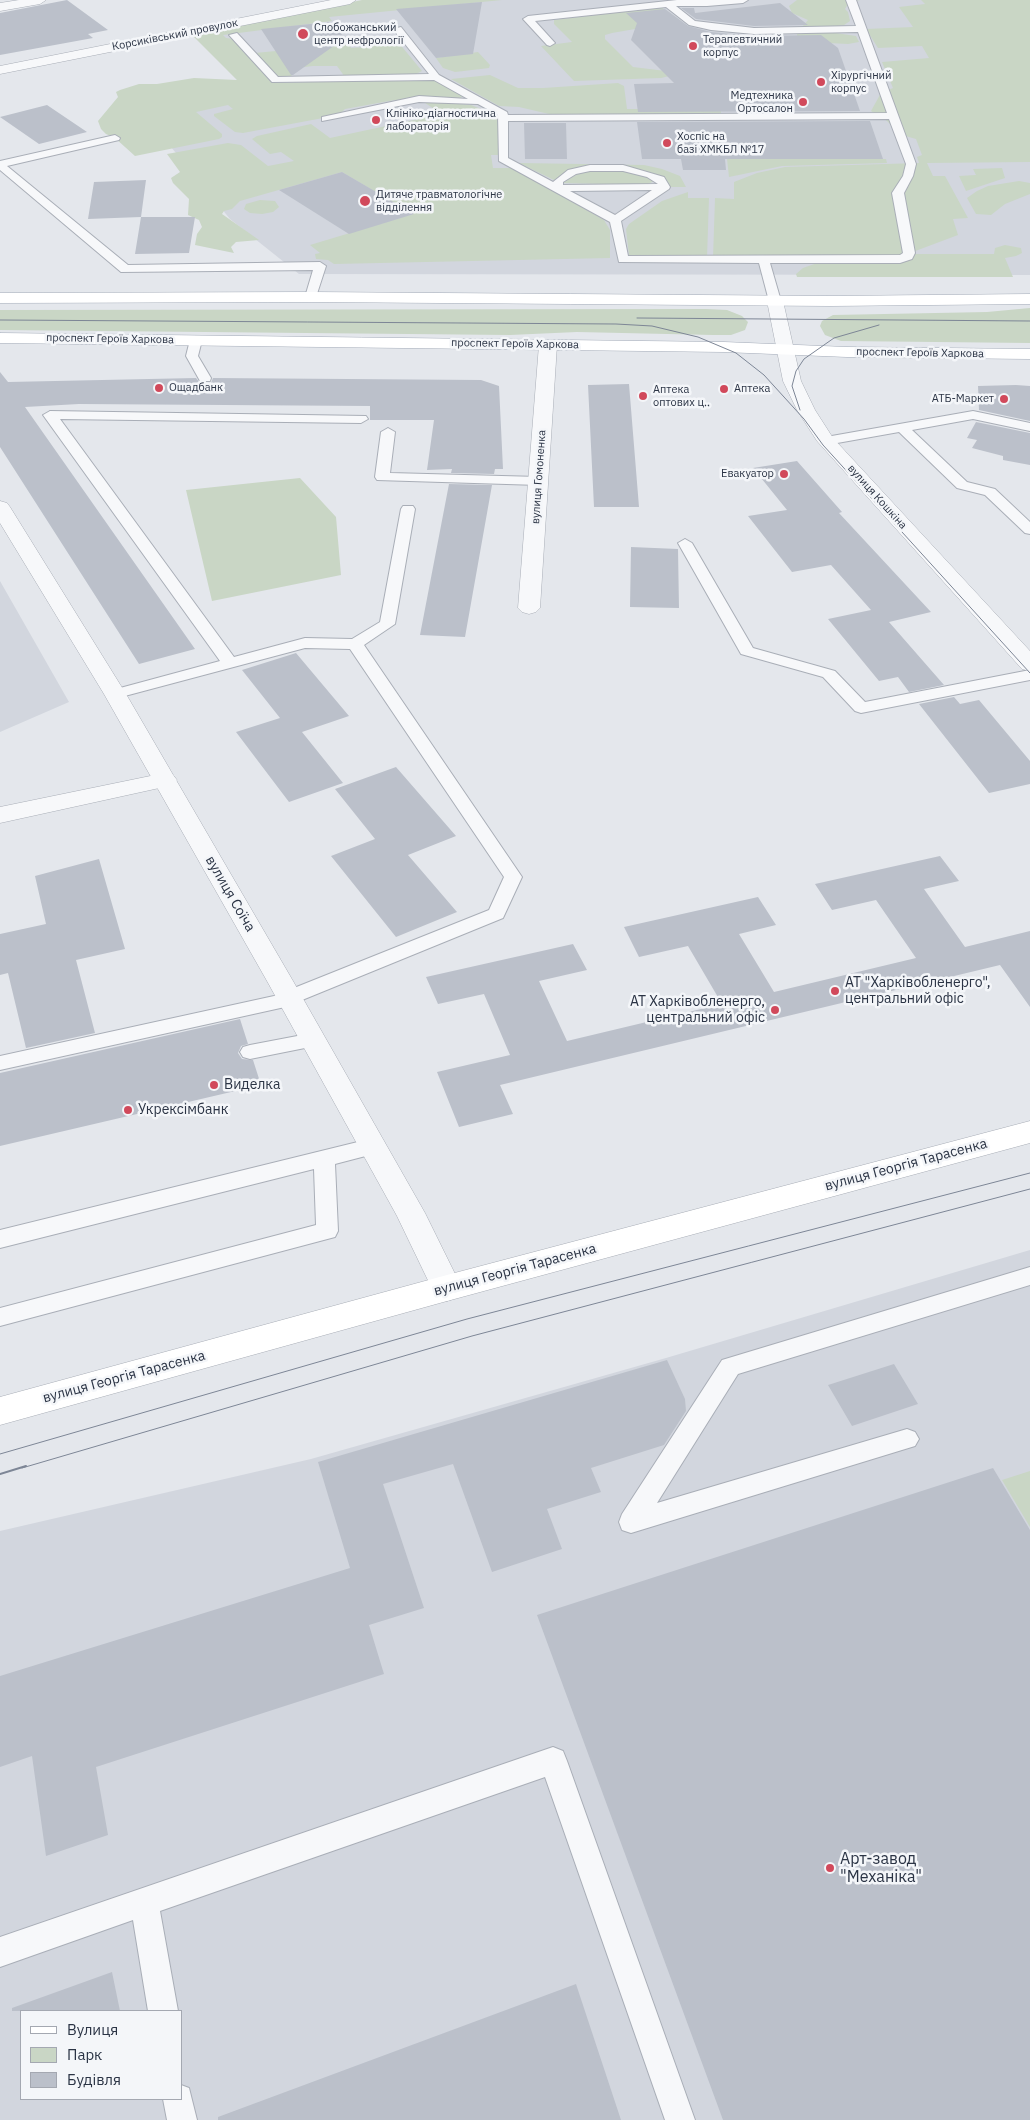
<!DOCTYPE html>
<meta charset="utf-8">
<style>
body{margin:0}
#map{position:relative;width:1030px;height:2120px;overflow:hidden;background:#e4e7ec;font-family:"IBM Plex Sans",sans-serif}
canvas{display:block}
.legend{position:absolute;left:20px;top:2010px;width:162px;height:90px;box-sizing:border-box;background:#f4f6f9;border:1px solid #a4a8b1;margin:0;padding:6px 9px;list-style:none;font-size:15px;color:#2b3445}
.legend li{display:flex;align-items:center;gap:10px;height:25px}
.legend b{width:25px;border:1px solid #a4a8b1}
</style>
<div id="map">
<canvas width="1030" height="2120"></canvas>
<ul class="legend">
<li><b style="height:6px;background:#fff"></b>Вулиця</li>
<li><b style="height:14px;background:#c9d6c5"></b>Парк</li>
<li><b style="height:14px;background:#bbc0ca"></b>Будівля</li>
</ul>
</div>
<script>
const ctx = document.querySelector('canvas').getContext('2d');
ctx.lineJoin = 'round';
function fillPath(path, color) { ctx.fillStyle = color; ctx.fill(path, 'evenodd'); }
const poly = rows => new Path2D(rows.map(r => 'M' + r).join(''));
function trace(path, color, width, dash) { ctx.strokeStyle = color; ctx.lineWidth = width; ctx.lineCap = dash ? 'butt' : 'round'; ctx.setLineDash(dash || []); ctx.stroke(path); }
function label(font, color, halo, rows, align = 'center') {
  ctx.font = font + ' "IBM Plex Sans",sans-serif'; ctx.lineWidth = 5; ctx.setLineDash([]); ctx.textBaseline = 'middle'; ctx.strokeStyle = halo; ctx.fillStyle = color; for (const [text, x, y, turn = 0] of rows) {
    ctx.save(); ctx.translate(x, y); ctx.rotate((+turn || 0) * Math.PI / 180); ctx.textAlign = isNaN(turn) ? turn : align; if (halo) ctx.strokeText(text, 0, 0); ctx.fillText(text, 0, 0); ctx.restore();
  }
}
fillPath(poly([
 [367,0,1030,0,1030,275,299,274,230,219,139,108,243,86,194,35],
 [0,581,69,702,0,732],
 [1030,1250,1030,2120,0,2120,0,1531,311,1459,666,1358],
 [21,2011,181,2011,181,2099,21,2099]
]), '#d2d6de');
fillPath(poly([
 [362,0,502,0,329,17,332,21,223,35,226,38,234,39,272,83,433,79,463,96,460,98,395,100,345,109,339,115,243,133,235,132,214,116,214,114,233,109,228,105,196,112,222,134,222,137,219,139,135,156,115,138,106,134,101,129,98,121,118,97,116,92,120,90,139,84,157,84,194,78,237,80,192,35],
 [797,0,860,0,849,2,845,9,848,12,850,21,844,25,824,28,829,32,856,36,859,42,848,44,809,42,797,36,797,33,808,20,792,13,789,6],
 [921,0,1030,0,1030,162,927,163,933,176,945,176,968,218,953,219,958,235,902,256,713,258,715,198,734,199,734,182,757,173,785,167,919,163,917,157,922,155,916,139,895,133,894,128,887,121,871,111,881,93,893,88,882,62,929,58,922,46,878,48,866,29,913,27,899,7,925,4],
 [661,7,681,21,612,33,605,35,605,39,633,67,682,73,661,78,574,81,541,46,572,42,554,24,554,20],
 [379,42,398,42,422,71,416,74,345,77,337,66,313,66,288,69,293,78,279,79,255,53,349,44,351,48,365,47],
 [478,52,490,65,489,68,455,72,443,68,436,58],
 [490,75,518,88,543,88,618,83,624,86,627,109,721,109,721,114,549,114,519,107,499,106,451,79],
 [422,101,471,105,499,116,500,155,491,155,493,168,513,168,604,220,610,230,610,258,334,264,328,260,316,259,315,254,320,253,310,245,413,214,342,172,240,201,232,209,224,211,222,214,259,240,236,242,231,247,234,253,195,245,197,234,202,227,199,220,188,215,189,199,173,183,171,178,180,172,167,154,228,143,241,145,268,166,294,161,281,152,270,154,252,139,257,136,311,124,330,138,442,114],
 [727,159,886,159,887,163,782,166,729,177],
 [519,163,644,165,662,169,680,176,686,187,670,187,666,180,634,169,588,167,556,181],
 [606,168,643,174,655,181,645,185,562,183,583,171],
 [1002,168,1005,178,966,191,959,176,976,175,973,169],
 [1019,181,1030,183,1030,194,1005,204,991,215,976,214,967,198,977,191,988,186],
 [688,192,688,198,709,198,707,258,629,255,626,229,629,224,662,201],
 [260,200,275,201,279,207,273,212,262,214,250,213,244,209,246,204],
 [1005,245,1021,248,1022,253,1016,256,1005,258,1013,277,797,277,796,274,803,268,820,262,911,254,994,254,995,248],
 [1030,308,1030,343,841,341,825,335,820,326,822,321,833,315,987,312],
 [706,309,727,310,742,316,748,322,745,330,731,335,713,335,577,332,510,335,0,330,0,310],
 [300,478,336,517,341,575,212,601,186,490],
 [1030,1471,1030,1527,1002,1480]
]), '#c9d6c5');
fillPath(poly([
 [67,0,108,30,88,34,93,38,0,55,0,13],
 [482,2,473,54,436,58,396,9],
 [780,3,808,25,754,26,696,19,681,8,694,8,695,13],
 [665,9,688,26,711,32,754,36,821,35,838,48,860,111,638,112,634,84,674,83,631,40,637,23,626,13],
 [330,22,345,38,293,75,291,75,261,29],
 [47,105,87,132,39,144,0,117],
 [863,121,870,121,883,159,725,159,726,170,683,170,681,159,642,159,637,122],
 [524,123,566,123,567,159,525,159],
 [342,172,414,214,349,234,279,190],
 [146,180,141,217,88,219,94,182],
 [141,217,195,217,189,253,135,254],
 [0,372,8,382,196,378,200,383,211,383,213,378,481,380,499,386,503,469,495,469,494,474,451,473,452,469,427,470,434,420,370,420,370,406,79,404,25,407,195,649,139,664,0,447],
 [629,384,639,507,594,507,588,385],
 [1016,385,1030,386,1030,421,979,410,978,386],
 [976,422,1030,433,1030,465,1003,460,1003,456,972,448,977,440,967,438],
 [797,461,842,512,839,513,931,612,889,622,944,685,909,692,898,677,879,681,828,619,871,610,831,565,792,572,748,516,787,510,753,468],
 [449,484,492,485,465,637,420,635],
 [631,547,678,549,679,608,630,607],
 [296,653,349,716,302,732,343,783,289,802,236,732,280,718,242,670],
 [954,697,960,704,979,700,1030,761,1030,784,989,793,919,704],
 [396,767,456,836,408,855,457,912,396,937,331,856,375,839,335,789],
 [940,856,959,881,924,889,965,947,1030,931,1030,1007,1000,965,500,1085,513,1114,459,1127,437,1072,510,1055,484,994,438,1004,426,977,573,944,587,970,539,981,567,1041,722,1004,688,946,639,957,624,927,758,897,776,925,739,934,774,992,916,958,876,900,832,910,815,884],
 [99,859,125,949,76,960,95,1033,26,1048,8,973,0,975,0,934,46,924,35,876],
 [240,1019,248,1044,241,1046,238,1053,242,1059,253,1060,261,1085,0,1146,0,1073],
 [667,1360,685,1399,686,1411,664,1445,591,1468,601,1492,547,1509,562,1549,492,1572,453,1464,383,1484,424,1608,369,1625,384,1674,96,1767,108,1835,46,1856,32,1756,0,1767,0,1676,350,1568,318,1462],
 [894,1364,918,1404,852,1426,828,1385],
 [993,1468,1030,1530,1030,2120,723,2120,537,1615],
 [112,1972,120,2011,12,2011,12,2008],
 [576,1984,621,2120,218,2120,218,2117]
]), '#bbc0ca');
const service = poly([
 [677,0,748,0,743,3,707,6,676,6,695,21,754,28,856,26,846,0,856,0,916,164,913,176,904,193,915,253,912,259,900,263,770,263,781,301,775,305,769,301,759,263,619,262,610,222,499,161,498,115,478,104,419,102,322,121,322,117,419,96,468,99,434,80,272,82,229,35,237,33,278,77,429,74,393,29,401,27,439,75,507,112,508,115,887,113,858,32,754,34,711,30,689,25,666,7,535,21,555,43,550,46,547,45,523,19,528,16,677,0],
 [889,119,906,164,903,176,892,193,903,253,900,255,628,256,621,221,669,189,670,187,664,177,623,165,590,165,568,170,553,182,508,158,508,121,889,119],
 [590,171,623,171,647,177,658,184,563,185,563,182,576,174,590,171],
 [652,190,615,215,570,191,652,190],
 [115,135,120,138,119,140,7,166,128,265,320,262,326,266,315,300,311,301,305,297,313,270,121,272,0,170,0,161,115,135],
 [196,336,202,340,198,356,211,378,210,381,200,381,186,356,190,340,196,336],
 [50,411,366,416,368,419,361,423,60,419,234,657,305,638,352,639,380,622,401,509,403,506,413,506,415,509,395,624,364,645,522,877,503,918,285,1007,0,1070,0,1056,274,996,489,910,504,877,350,649,305,648,121,697,109,697,107,694,109,691,220,661,43,415,50,411],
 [973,411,1030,423,1030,431,973,419,912,430,967,482,995,489,1030,522,1030,534,1025,533,985,495,957,488,899,432,826,445,819,441,826,437,973,411],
 [388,428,395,432,390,473,539,477,546,481,539,485,377,480,375,477,381,432,388,428],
 [685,539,692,543,753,648,835,671,865,702,1030,670,1030,680,861,713,855,711,823,677,741,654,678,543,685,539],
 [313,1033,320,1035,323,1040,320,1045,250,1059,243,1057,240,1052,243,1047,250,1045,313,1033],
 [374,1138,381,1140,384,1146,381,1152,335,1164,338,1231,335,1237,0,1326,0,1308,316,1225,314,1169,0,1248,0,1230,374,1138],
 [1030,1267,1030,1285,738,1374,657,1503,907,1429,915,1432,919,1439,915,1446,631,1533,622,1530,619,1522,622,1514,722,1360,1030,1267],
 [553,1747,563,1751,567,1761,695,2120,665,2120,545,1777,160,1911,178,2011,148,2011,133,1920,0,1967,0,1937,553,1747],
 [181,2085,189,2088,197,2120,167,2120,163,2099,181,2099,181,2085]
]);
const minor = poly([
 [19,0,46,0,40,4,0,11,0,3,19,0],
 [331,0,356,0,350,4,0,74,0,66,331,0],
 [775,296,781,297,783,301,801,381,815,410,833,438,1030,651,1030,671,1022,669,817,441,797,410,783,381,767,301,769,297,775,296],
 [548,340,554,341,557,345,540,608,536,612,529,614,522,612,518,608,539,345,542,341,548,340],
 [165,773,173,775,177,780,173,785,0,823,0,807,165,773]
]);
const tertiary = poly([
 [0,501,7,503,10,507,126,694,293,981,425,1213,462,1288,458,1297,447,1301,436,1297,397,1216,267,981,104,694,0,523,0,501]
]);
const secondary = poly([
 [1030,1121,1030,1143,447,1301,0,1425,0,1397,447,1275,1030,1121]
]);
const primary = poly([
 [311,292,830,296,1030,294,1030,304,830,306,311,302,0,303,0,293,311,292],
 [0,333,724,342,847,347,1030,349,1030,359,847,357,724,352,0,343,0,333]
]);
trace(service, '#a9aeb7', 2);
trace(minor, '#a9aeb7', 1);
trace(tertiary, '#a9aeb7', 1);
trace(secondary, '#a9aeb7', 1);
trace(primary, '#a3abb8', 1);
fillPath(service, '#f7f8fa');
fillPath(minor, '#f7f8fa');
fillPath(tertiary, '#f7f8fa');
fillPath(secondary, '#fff');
fillPath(primary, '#fff');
trace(poly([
 [637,318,1030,321],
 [0,320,616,324,652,326,698,337,736,353,764,375,804,419,823,445,1030,673],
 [800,410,792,386,796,371,804,359,834,338,879,325],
 [0,1454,467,1319,1030,1173],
 [22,1468,472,1336,1030,1189]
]), '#7d8696', 1);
trace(poly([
 [0,1474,26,1466]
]), '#7d8696', 2);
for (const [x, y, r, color] of [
 [303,34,6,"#d1495b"],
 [693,46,5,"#d1495b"],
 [821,82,5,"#d1495b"],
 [803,102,5,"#d1495b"],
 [376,120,5,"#d1495b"],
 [667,143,5,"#d1495b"],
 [365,201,6,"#d1495b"],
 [159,388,5,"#d1495b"],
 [724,389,5,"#d1495b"],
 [643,396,5,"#d1495b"],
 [1004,399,5,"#d1495b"],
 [784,474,5,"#d1495b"],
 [835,991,5,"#d1495b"],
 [775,1010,5,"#d1495b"],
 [214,1085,5,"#d1495b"],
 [128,1110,5,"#d1495b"],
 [830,1868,5,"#d1495b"]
]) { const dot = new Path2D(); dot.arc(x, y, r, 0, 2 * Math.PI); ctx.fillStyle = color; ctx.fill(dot); trace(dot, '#f4f6f9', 2); }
label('11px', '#2b3445', '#f4f6f9', [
 ["Слобожанський",314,28],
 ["центр нефрології",314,41],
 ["Терапевтичний",703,40],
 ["корпус",703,53],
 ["Хірургічний",831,76],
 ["корпус",831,89],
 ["Медтехника",793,96,"right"],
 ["Ортосалон",793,109,"right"],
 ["Клініко-діагностична",386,114],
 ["лабораторія",386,127],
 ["Хоспіс на",677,137],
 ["базі ХМКБЛ №17",677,150],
 ["Дитяче травматологічне",376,195],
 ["відділення",376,208],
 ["Ощадбанк",169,388],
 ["Аптека",734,389],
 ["Аптека",653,390],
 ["оптових ц‥",653,403],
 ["АТБ-Маркет",994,399,"right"],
 ["Евакуатор",774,474,"right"]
], 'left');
label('11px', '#2b3445', '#f4f6f9', [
 ["Корсиківський провулок",175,35,-11],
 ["проспект Героїв Харкова",110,339,1],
 ["проспект Героїв Харкова",515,344,1],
 ["проспект Героїв Харкова",920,353,1],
 ["вулиця Гомоненка",539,477,-86],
 ["вулиця Кошкіна",877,497,48]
]);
label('14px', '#2b3445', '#f4f6f9', [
 ["вулиця Соїча",230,894,60],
 ["вулиця Георгія Тарасенка",906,1165,-15],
 ["вулиця Георгія Тарасенка",515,1270,-15],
 ["вулиця Георгія Тарасенка",124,1377,-15]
]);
label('14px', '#2b3445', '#f4f6f9', [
 ["АТ \"Харківобленерго\",",845,983],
 ["центральний офіс",845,999],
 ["АТ Харківобленерго,",765,1002,"right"],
 ["центральний офіс",765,1018,"right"],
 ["Виделка",224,1085],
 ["Укрексімбанк",138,1110]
], 'left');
label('16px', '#2b3445', '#f4f6f9', [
 ["Арт-завод",840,1859],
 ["\"Механіка\"",840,1877]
], 'left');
</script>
